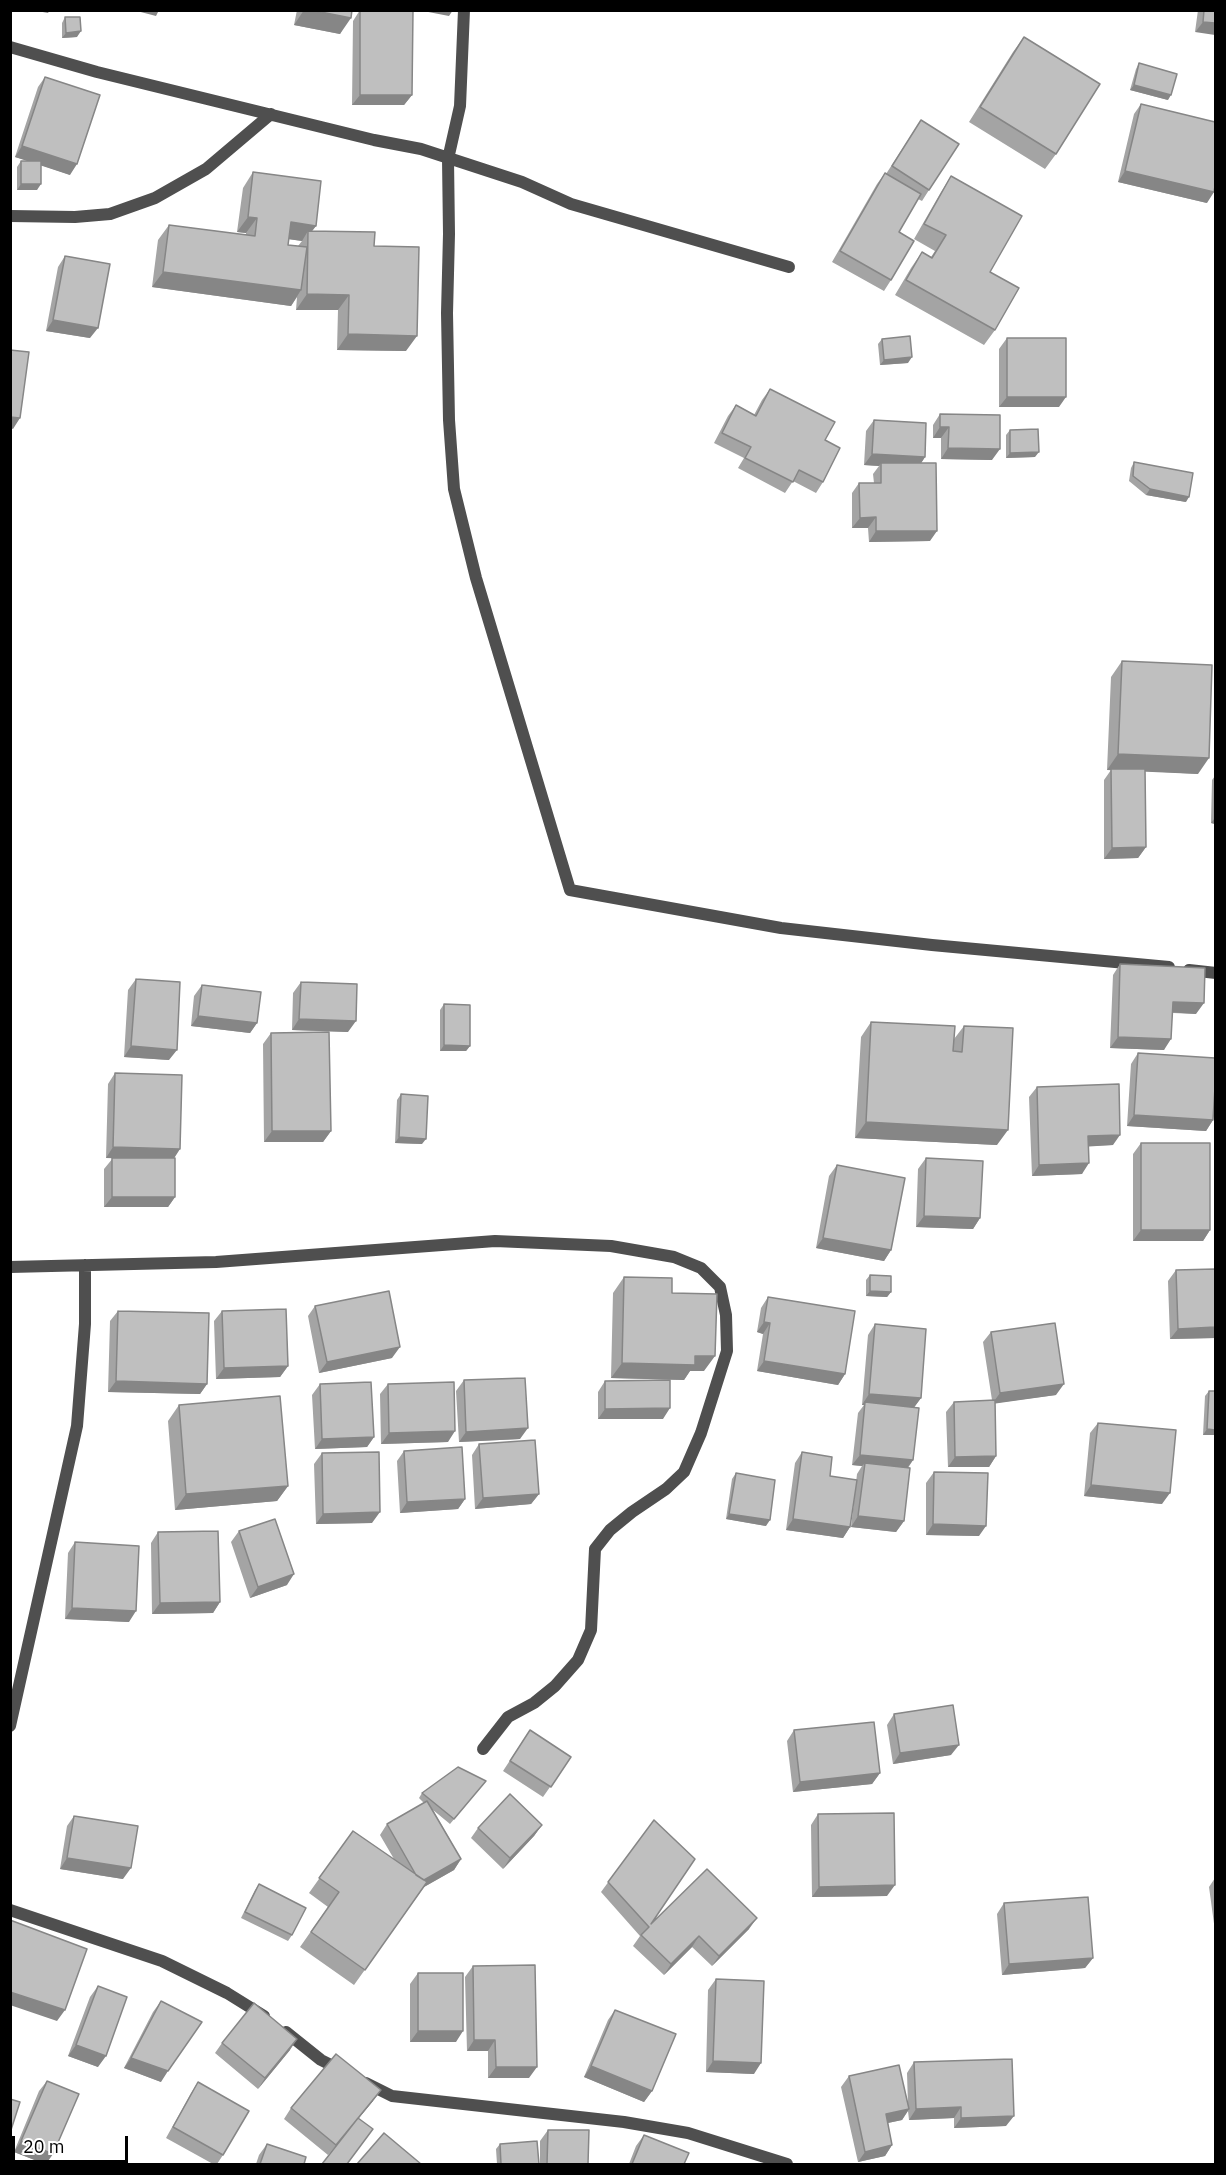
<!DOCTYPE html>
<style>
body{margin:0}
#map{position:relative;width:1226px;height:2175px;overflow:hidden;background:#fff;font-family:"IBM Plex Sans",sans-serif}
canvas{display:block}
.frame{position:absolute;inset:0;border:12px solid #000;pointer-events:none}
.scale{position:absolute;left:12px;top:2136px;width:116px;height:27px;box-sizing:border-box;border:3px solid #000;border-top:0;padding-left:8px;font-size:18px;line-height:21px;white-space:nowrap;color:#000;-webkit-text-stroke:4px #fff;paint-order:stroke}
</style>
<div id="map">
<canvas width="1226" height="2175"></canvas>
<div class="frame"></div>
<div class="scale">20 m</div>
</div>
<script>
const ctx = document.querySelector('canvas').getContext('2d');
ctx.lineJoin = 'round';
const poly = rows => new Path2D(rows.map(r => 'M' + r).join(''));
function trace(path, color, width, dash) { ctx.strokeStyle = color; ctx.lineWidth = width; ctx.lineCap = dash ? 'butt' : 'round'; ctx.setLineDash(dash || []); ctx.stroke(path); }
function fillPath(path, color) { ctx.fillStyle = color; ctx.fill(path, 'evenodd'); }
trace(poly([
 [464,10,460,106,448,159,449,234,447,313,449,420,454,489,476,578,570,890,781,928,932,945,1169,967],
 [10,47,97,72,374,140,421,149,522,182,571,204,789,267],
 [10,216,75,217,110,214,155,198,206,169,271,114],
 [1189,970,1216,973],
 [10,1267,216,1262,495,1241,611,1246,674,1257,701,1268,720,1287,726,1315,727,1351,701,1433,684,1472,666,1489,632,1512,610,1530,595,1549,591,1630,578,1660,555,1686,534,1703,508,1717,483,1749],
 [10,1726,77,1426,85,1324,85,1265],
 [10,1910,162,1961,227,1993,264,2016],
 [286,2032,321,2060,343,2071],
 [366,2083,392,2096,624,2122,688,2133,787,2164]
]), '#4f4f4f', 12);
fillPath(poly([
 [297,10,352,10,340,34,294,25],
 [360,10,412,95,404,105,352,105,353,21],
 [1198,10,1215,10,1195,32],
 [65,17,77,37,62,38,62,23],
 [1024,37,1056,154,1045,169,969,122,1013,52],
 [1139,63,1168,100,1130,90,1136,69],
 [45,77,70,175,41,165,37,190,17,190,17,167,21,161,29,161,15,157,38,87],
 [1141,104,1207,203,1118,182,1134,114],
 [921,120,929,190,922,201,918,199,899,232,891,280,884,291,832,262,877,184,885,173,886,174],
 [253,172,316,226,312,231,374,246,406,351,337,350,338,310,296,310,297,297,291,306,152,287,158,240,169,225,246,235,246,233,237,232,243,188],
 [289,239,302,241,298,246,288,245],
 [951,176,990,272,995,330,984,345,895,295,911,268,922,252,931,257,935,251,914,239,941,192],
 [65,256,90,338,46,331,58,267],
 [1007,338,1059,407,999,407,999,349],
 [882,339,908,363,880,365,878,344],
 [770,389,825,440,823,482,816,493,793,481,785,493,738,468,744,458,714,443,728,416,736,405,754,415,762,400],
 [940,414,992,460,941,459,941,438,933,438,933,425],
 [874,420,925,457,921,463,930,541,869,542,868,528,852,528,852,493,859,483,874,483,873,474,879,466,864,465,866,431],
 [1010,430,1035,457,1006,458,1006,435],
 [1134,462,1186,502,1146,495,1129,481,1131,468],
 [1122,661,1198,774,1145,771,1146,847,1138,858,1104,859,1104,780,1111,770,1107,770,1111,677],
 [1215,692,1215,756,1214,694],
 [1215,776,1215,824,1211,823,1212,780],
 [1120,964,1196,1014,1173,1013,1164,1050,1110,1048,1113,975],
 [136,979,169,1060,124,1057,128,990],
 [301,982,348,1032,292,1030,293,993],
 [202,985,257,1023,250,1033,191,1026,194,996],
 [444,1004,470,1046,466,1051,440,1051,440,1010],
 [871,1022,954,1039,964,1026,997,1145,855,1138,861,1037],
 [271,1033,331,1131,323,1142,264,1142,263,1044],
 [1138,1053,1213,1120,1206,1131,1127,1126,1131,1064],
 [115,1073,174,1158,175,1197,168,1207,104,1207,104,1169,113,1158,106,1158,108,1084],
 [1037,1087,1113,1145,1089,1146,1082,1174,1032,1176,1029,1097],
 [401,1094,422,1144,395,1143,397,1100],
 [1141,1143,1210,1230,1203,1241,1133,1241,1133,1154],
 [926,1158,980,1218,973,1229,916,1227,918,1169],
 [837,1165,891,1250,884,1261,816,1248,829,1176],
 [1176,1270,1215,1338,1170,1339,1168,1281],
 [870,1275,891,1292,887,1297,866,1296,866,1280],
 [624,1277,672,1293,704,1371,690,1371,684,1380,611,1378,613,1293],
 [768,1297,845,1374,838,1385,757,1371,763,1334,757,1332,761,1308],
 [315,1306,392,1358,319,1373,308,1316],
 [118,1311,207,1384,200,1394,108,1392,110,1321],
 [222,1311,288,1366,280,1377,216,1379,214,1321],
 [875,1324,921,1398,914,1407,913,1460,908,1468,904,1521,896,1532,851,1527,857,1474,862,1466,852,1465,858,1413,864,1405,862,1405,868,1335],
 [991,1332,1056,1395,995,1403,996,1456,989,1467,948,1467,946,1412,954,1402,992,1400,983,1342],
 [464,1380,520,1439,459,1442,456,1391],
 [605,1381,663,1419,598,1419,598,1392],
 [320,1384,374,1437,367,1447,315,1449,312,1395],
 [388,1384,448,1442,381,1444,380,1394],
 [1209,1391,1215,1435,1203,1435,1205,1396],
 [179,1405,288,1486,277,1501,175,1510,168,1421],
 [1098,1423,1162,1504,1084,1496,1090,1433],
 [479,1444,539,1494,531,1504,475,1509,472,1455],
 [404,1451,465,1499,458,1509,400,1513,397,1461],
 [802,1452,850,1527,843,1538,786,1530,795,1463],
 [322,1453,372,1523,316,1524,314,1464],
 [934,1472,979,1536,926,1535,926,1483],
 [736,1473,766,1526,726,1519,732,1479],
 [239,1531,287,1585,250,1598,231,1542],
 [158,1532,220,1602,213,1613,152,1614,151,1543],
 [75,1542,129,1622,65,1619,68,1553],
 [894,1714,951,1755,893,1764,887,1725],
 [530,1730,571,1757,543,1797,503,1771],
 [794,1730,880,1773,872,1784,793,1792,787,1741],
 [486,1781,450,1824,433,1810,461,1859,454,1870,424,1887,354,1985,300,1947,328,1907,309,1893,353,1831,394,1859,380,1835,387,1824,424,1803,419,1798,422,1793],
 [818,1814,887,1896,812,1897,811,1825],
 [74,1816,123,1879,60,1869,67,1826],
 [654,1820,651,1924,749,1929,712,1966,692,1947,664,1975,633,1946,640,1936,601,1892],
 [542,1825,534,1836,503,1869,471,1838,478,1828],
 [1215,1878,1215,1931,1209,1887],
 [259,1884,292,1935,288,1941,241,1918,255,1890],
 [1004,1903,1093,1958,1085,1968,1002,1975,997,1914],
 [473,1966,529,2078,488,2078,488,2051,467,2051,465,1977],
 [418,1973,456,2042,410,2042,410,1984],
 [716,1979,754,2074,706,2072,708,1990],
 [98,1986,98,2067,68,2056,90,1997],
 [161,2001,161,2082,124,2068,153,2012],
 [615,2010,652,2091,644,2102,584,2077,608,2020],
 [222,2043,290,2050,258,2089,215,2053],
 [914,2062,1006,2126,954,2128,954,2118,909,2120,908,2111,902,2120,888,2123,892,2145,885,2156,858,2162,841,2087,849,2076,908,2105,907,2073],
 [47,2081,46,2164,45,2164,14,2152,39,2091],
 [198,2082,223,2155,217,2164,213,2164,166,2138,191,2093],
 [373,2101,328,2155,284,2119,291,2108],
 [548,2130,588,2164,540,2164,540,2141],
 [644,2135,684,2164,629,2164,636,2146],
 [267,2144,304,2164,256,2164,259,2155],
 [500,2144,539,2164,497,2164,496,2149]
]), '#a4a4a4');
fillPath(poly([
 [32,10,50,10,48,13],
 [133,10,159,10,156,16],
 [304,10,311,10,351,18,340,34,294,25],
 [418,10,453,10,449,16],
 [1203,22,1215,23,1215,35,1195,32],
 [81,31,77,37,62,38,66,33],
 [1134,85,1171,95,1168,100,1130,90],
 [360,95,412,95,404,105,352,105],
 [22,146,77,164,70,175,15,157],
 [1125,171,1214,192,1207,203,1118,182],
 [21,184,41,184,37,190,17,190],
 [248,217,257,218,246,233,237,232],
 [291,222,316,226,308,236,308,231,302,241,280,238],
 [163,272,301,290,291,306,152,287],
 [307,294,349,295,338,310,296,310],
 [53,320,98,328,90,338,46,331],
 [348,334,417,336,406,351,337,350],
 [912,357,908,363,880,365,884,360],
 [1007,397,1066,397,1059,407,999,407],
 [10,417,20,418,13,429,10,428],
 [940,427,949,427,941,438,933,438],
 [948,448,1000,449,992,460,941,459],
 [1039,452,1035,457,1006,458,1010,453],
 [872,454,925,457,918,468,881,463,879,466,864,465],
 [1150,489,1189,497,1186,502,1146,495],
 [876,517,868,528,852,528,860,518],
 [876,531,937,531,930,541,869,542],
 [1118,754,1209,758,1198,774,1107,770],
 [1215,818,1215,824,1211,823],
 [1146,847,1138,858,1104,859,1112,848],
 [1173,1002,1204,1003,1196,1014,1166,1012],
 [198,1016,257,1023,250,1033,191,1026],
 [299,1019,356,1021,348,1032,292,1030],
 [1118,1037,1171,1039,1164,1050,1110,1048],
 [444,1045,470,1046,466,1051,440,1051],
 [131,1046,177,1050,169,1060,124,1057],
 [1134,1115,1213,1120,1206,1131,1127,1126],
 [866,1122,1008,1130,997,1145,855,1138],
 [272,1131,331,1131,323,1142,264,1142],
 [1120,1135,1113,1145,1081,1147,1088,1136],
 [399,1137,426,1139,422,1144,395,1143],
 [113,1147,180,1149,173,1160,106,1158],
 [1089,1163,1082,1174,1032,1176,1039,1165],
 [112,1197,175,1197,168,1207,104,1207],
 [924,1216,980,1218,973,1229,916,1227],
 [1141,1230,1210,1230,1203,1241,1133,1241],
 [823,1238,891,1250,884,1261,816,1248],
 [870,1291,891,1292,887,1297,866,1296],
 [764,1322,770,1323,763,1334,757,1332],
 [1215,1327,1215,1338,1170,1339,1178,1329],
 [400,1347,392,1358,319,1373,327,1362],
 [695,1356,715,1356,704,1371,690,1371,684,1380,611,1378,622,1363],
 [764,1361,845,1374,838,1385,757,1371],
 [288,1366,280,1377,216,1379,224,1368],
 [116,1381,207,1384,200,1394,108,1392],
 [1064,1384,1056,1395,992,1404,1000,1393],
 [869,1394,921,1398,913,1409,865,1402,864,1405,862,1405],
 [670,1408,663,1419,598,1419,605,1409],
 [528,1428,520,1439,459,1442,466,1432],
 [1207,1429,1215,1430,1215,1435,1203,1435],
 [455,1431,448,1442,381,1444,389,1433],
 [374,1437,367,1447,315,1449,322,1439],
 [860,1455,913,1460,905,1471,865,1463,862,1466,852,1465],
 [996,1456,989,1467,948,1467,955,1457],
 [1091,1485,1170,1493,1162,1504,1084,1496],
 [288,1486,277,1501,175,1510,186,1494],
 [539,1494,531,1504,475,1509,483,1498],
 [465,1499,458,1509,400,1513,407,1502],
 [380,1512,372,1523,316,1524,323,1514],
 [729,1514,770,1520,766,1526,726,1519],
 [858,1516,904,1521,896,1532,851,1527],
 [793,1519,850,1527,843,1538,786,1530],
 [933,1524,986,1526,979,1536,926,1535],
 [294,1574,287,1585,250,1598,258,1587],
 [220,1602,213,1613,152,1614,160,1603],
 [72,1608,136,1611,129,1622,65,1619],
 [959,1745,951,1755,893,1764,900,1753],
 [880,1773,872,1784,793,1792,800,1782],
 [542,1825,534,1836,503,1869,510,1858],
 [67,1858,131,1868,123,1879,60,1869],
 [461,1859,454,1870,424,1887,354,1985,424,1887,420,1882],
 [895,1885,887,1896,812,1897,819,1887],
 [757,1918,749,1929,712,1966,719,1956],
 [699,1936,692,1947,664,1975,671,1964],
 [1093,1958,1085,1968,1002,1975,1009,1964],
 [10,1992,65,2010,57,2021,10,2005],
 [418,2031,463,2031,456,2042,410,2042],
 [297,2039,290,2050,258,2089,265,2078],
 [474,2040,495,2040,488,2051,467,2051],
 [76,2045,106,2056,98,2067,68,2056],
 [131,2058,168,2071,161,2082,124,2068],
 [713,2061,761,2063,754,2074,706,2072],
 [591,2066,652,2091,644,2102,584,2077],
 [496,2067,537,2067,529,2078,488,2078],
 [381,2090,373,2101,328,2155,336,2145],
 [961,2107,954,2118,909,2120,916,2109],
 [909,2109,902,2120,878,2125,886,2114],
 [1014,2116,1006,2126,954,2128,961,2118],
 [21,2141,53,2154,46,2164,45,2164,14,2152],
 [892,2145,885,2156,858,2162,865,2152]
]), '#868686');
const building = poly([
 [311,10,352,10,351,18,311,10],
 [360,10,413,11,412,95,360,95,360,10],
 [1204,10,1215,10,1215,23,1203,22,1204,10],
 [65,17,80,17,81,31,66,33,65,17],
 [1024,37,1100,84,1056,154,980,107,1024,37],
 [1139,63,1177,74,1171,95,1134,85,1139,63],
 [45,77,100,95,77,164,22,146,45,77],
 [1141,104,1215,122,1215,186,1214,192,1125,171,1141,104],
 [921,120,959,144,929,190,892,166,921,120],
 [21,161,41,161,41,184,21,184,21,161],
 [253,172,321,181,316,226,291,222,288,245,307,247,301,290,163,272,169,225,255,236,257,218,248,217,253,172],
 [885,173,921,194,899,232,914,241,891,280,840,251,885,173],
 [951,176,1022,216,990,272,1019,288,995,330,906,280,922,252,932,258,946,235,924,224,951,176],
 [308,231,375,232,374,246,419,247,417,336,348,334,349,295,307,294,308,231],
 [65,256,110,264,98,328,53,320,65,256],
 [910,336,912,357,884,360,882,339,910,336],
 [1007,338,1066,338,1066,397,1007,397,1007,338],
 [10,350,29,352,20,418,10,417,10,350],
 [770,389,835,422,825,440,840,448,823,482,799,470,793,482,745,458,751,447,722,433,736,405,756,416,770,389],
 [940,414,1000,415,1000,449,948,448,949,427,940,427,940,414],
 [874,420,926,423,925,457,872,454,874,420],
 [1038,429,1039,452,1010,453,1010,430,1038,429],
 [1134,462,1193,473,1189,497,1150,489,1133,476,1134,462],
 [881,463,936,463,937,531,876,531,876,517,860,518,859,483,881,483,881,463],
 [1122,661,1212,665,1209,758,1118,754,1122,661],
 [1111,769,1145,769,1146,847,1112,848,1111,769],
 [1120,964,1205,968,1204,1003,1173,1002,1171,1039,1118,1037,1120,964],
 [136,979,180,982,177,1050,131,1046,136,979],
 [301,982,357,984,356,1021,299,1019,301,982],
 [202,985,261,992,257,1023,198,1016,202,985],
 [444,1004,470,1005,470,1046,444,1045,444,1004],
 [871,1022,955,1026,953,1051,962,1052,964,1026,1013,1028,1008,1130,866,1122,871,1022],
 [329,1032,331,1131,272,1131,271,1033,329,1032],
 [1138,1053,1215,1058,1215,1087,1213,1120,1134,1115,1138,1053],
 [115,1073,182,1075,180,1149,113,1147,115,1073],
 [1119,1084,1120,1135,1088,1136,1089,1163,1039,1165,1037,1087,1119,1084],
 [401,1094,428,1096,426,1139,399,1137,401,1094],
 [1141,1143,1210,1143,1210,1230,1141,1230,1141,1143],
 [112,1158,175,1158,175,1197,112,1197,112,1158],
 [926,1158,983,1161,980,1218,924,1216,926,1158],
 [837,1165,905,1178,891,1250,823,1238,837,1165],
 [1215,1269,1215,1327,1178,1329,1176,1270,1215,1269],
 [870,1275,891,1276,891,1292,870,1291,870,1275],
 [624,1277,672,1278,672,1293,717,1294,715,1356,695,1356,695,1365,622,1363,624,1277],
 [389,1291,400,1347,327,1362,315,1306,389,1291],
 [768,1297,855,1311,845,1374,764,1361,770,1323,764,1322,768,1297],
 [286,1309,288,1366,224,1368,222,1311,286,1309],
 [118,1311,209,1313,207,1384,116,1381,118,1311],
 [1055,1323,1064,1384,1000,1393,991,1332,1055,1323],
 [875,1324,926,1329,921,1398,869,1394,875,1324],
 [525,1378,528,1428,466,1432,464,1380,525,1378],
 [670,1380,670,1408,605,1409,605,1381,670,1380],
 [371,1382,374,1437,322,1439,320,1384,371,1382],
 [454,1382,455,1431,389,1433,388,1384,454,1382],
 [1209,1391,1215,1391,1215,1430,1207,1429,1209,1391],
 [280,1396,288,1486,186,1494,179,1405,280,1396],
 [995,1400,996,1456,955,1457,954,1402,995,1400],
 [865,1402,919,1408,913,1460,860,1455,865,1402],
 [1098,1423,1176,1430,1170,1493,1091,1485,1098,1423],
 [535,1440,539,1494,483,1498,479,1444,535,1440],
 [462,1447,465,1499,407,1502,404,1451,462,1447],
 [379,1452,380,1512,323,1514,322,1453,379,1452],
 [802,1452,832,1457,830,1476,857,1480,850,1527,793,1519,802,1452],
 [865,1463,910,1468,904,1521,858,1516,865,1463],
 [934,1472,988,1473,986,1526,933,1524,934,1472],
 [736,1473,775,1480,770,1520,729,1514,736,1473],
 [275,1519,294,1574,258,1587,239,1531,275,1519],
 [218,1531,220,1602,160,1603,158,1532,218,1531],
 [75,1542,139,1546,136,1611,72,1608,75,1542],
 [953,1705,959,1745,900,1753,894,1714,953,1705],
 [874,1722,880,1773,800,1782,794,1730,874,1722],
 [530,1730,571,1757,551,1787,510,1761,530,1730],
 [458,1767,486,1781,454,1819,422,1793,458,1767],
 [510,1794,542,1825,510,1858,478,1828,510,1794],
 [427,1801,461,1859,424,1880,416,1875,387,1824,427,1801],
 [894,1813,895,1885,819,1887,818,1814,894,1813],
 [74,1816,138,1826,131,1868,67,1858,74,1816],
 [654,1820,695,1859,651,1924,707,1869,757,1918,719,1956,699,1936,671,1964,641,1935,649,1927,608,1882,654,1820],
 [353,1831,427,1882,365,1970,311,1932,339,1892,319,1878,353,1831],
 [259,1884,306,1908,292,1935,245,1912,259,1884],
 [1088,1897,1093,1958,1009,1964,1004,1903,1088,1897],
 [10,1920,87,1949,65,2010,10,1992,10,1920],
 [535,1965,537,2067,496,2067,495,2040,474,2040,473,1966,535,1965],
 [418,1973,463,1973,463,2031,418,2031,418,1973],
 [716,1979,764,1981,761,2063,713,2061,716,1979],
 [98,1986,127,1997,106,2056,76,2045,98,1986],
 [161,2001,202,2022,168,2071,131,2058,161,2001],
 [254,2003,297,2039,265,2078,222,2043,254,2003],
 [615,2010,676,2034,652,2091,591,2066,615,2010],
 [336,2054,381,2090,336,2145,291,2108,336,2054],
 [1012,2059,1014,2116,961,2118,961,2107,916,2109,914,2062,1012,2059],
 [899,2065,909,2109,886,2114,892,2145,865,2152,849,2076,899,2065],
 [47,2081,79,2094,53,2154,21,2141,47,2081],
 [198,2082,249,2111,223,2155,173,2127,198,2082],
 [10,2099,20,2102,10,2133,10,2099],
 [358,2118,373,2129,347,2164,322,2164,358,2118],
 [548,2130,589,2130,588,2164,547,2164,548,2130],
 [384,2133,421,2164,357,2164,384,2133],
 [644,2135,689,2153,684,2164,632,2164,644,2135],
 [537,2141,539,2164,501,2164,500,2144,537,2141],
 [267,2144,306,2157,304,2164,260,2164,267,2144]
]);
fillPath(building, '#bfbfbf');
trace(building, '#868686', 1.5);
</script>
